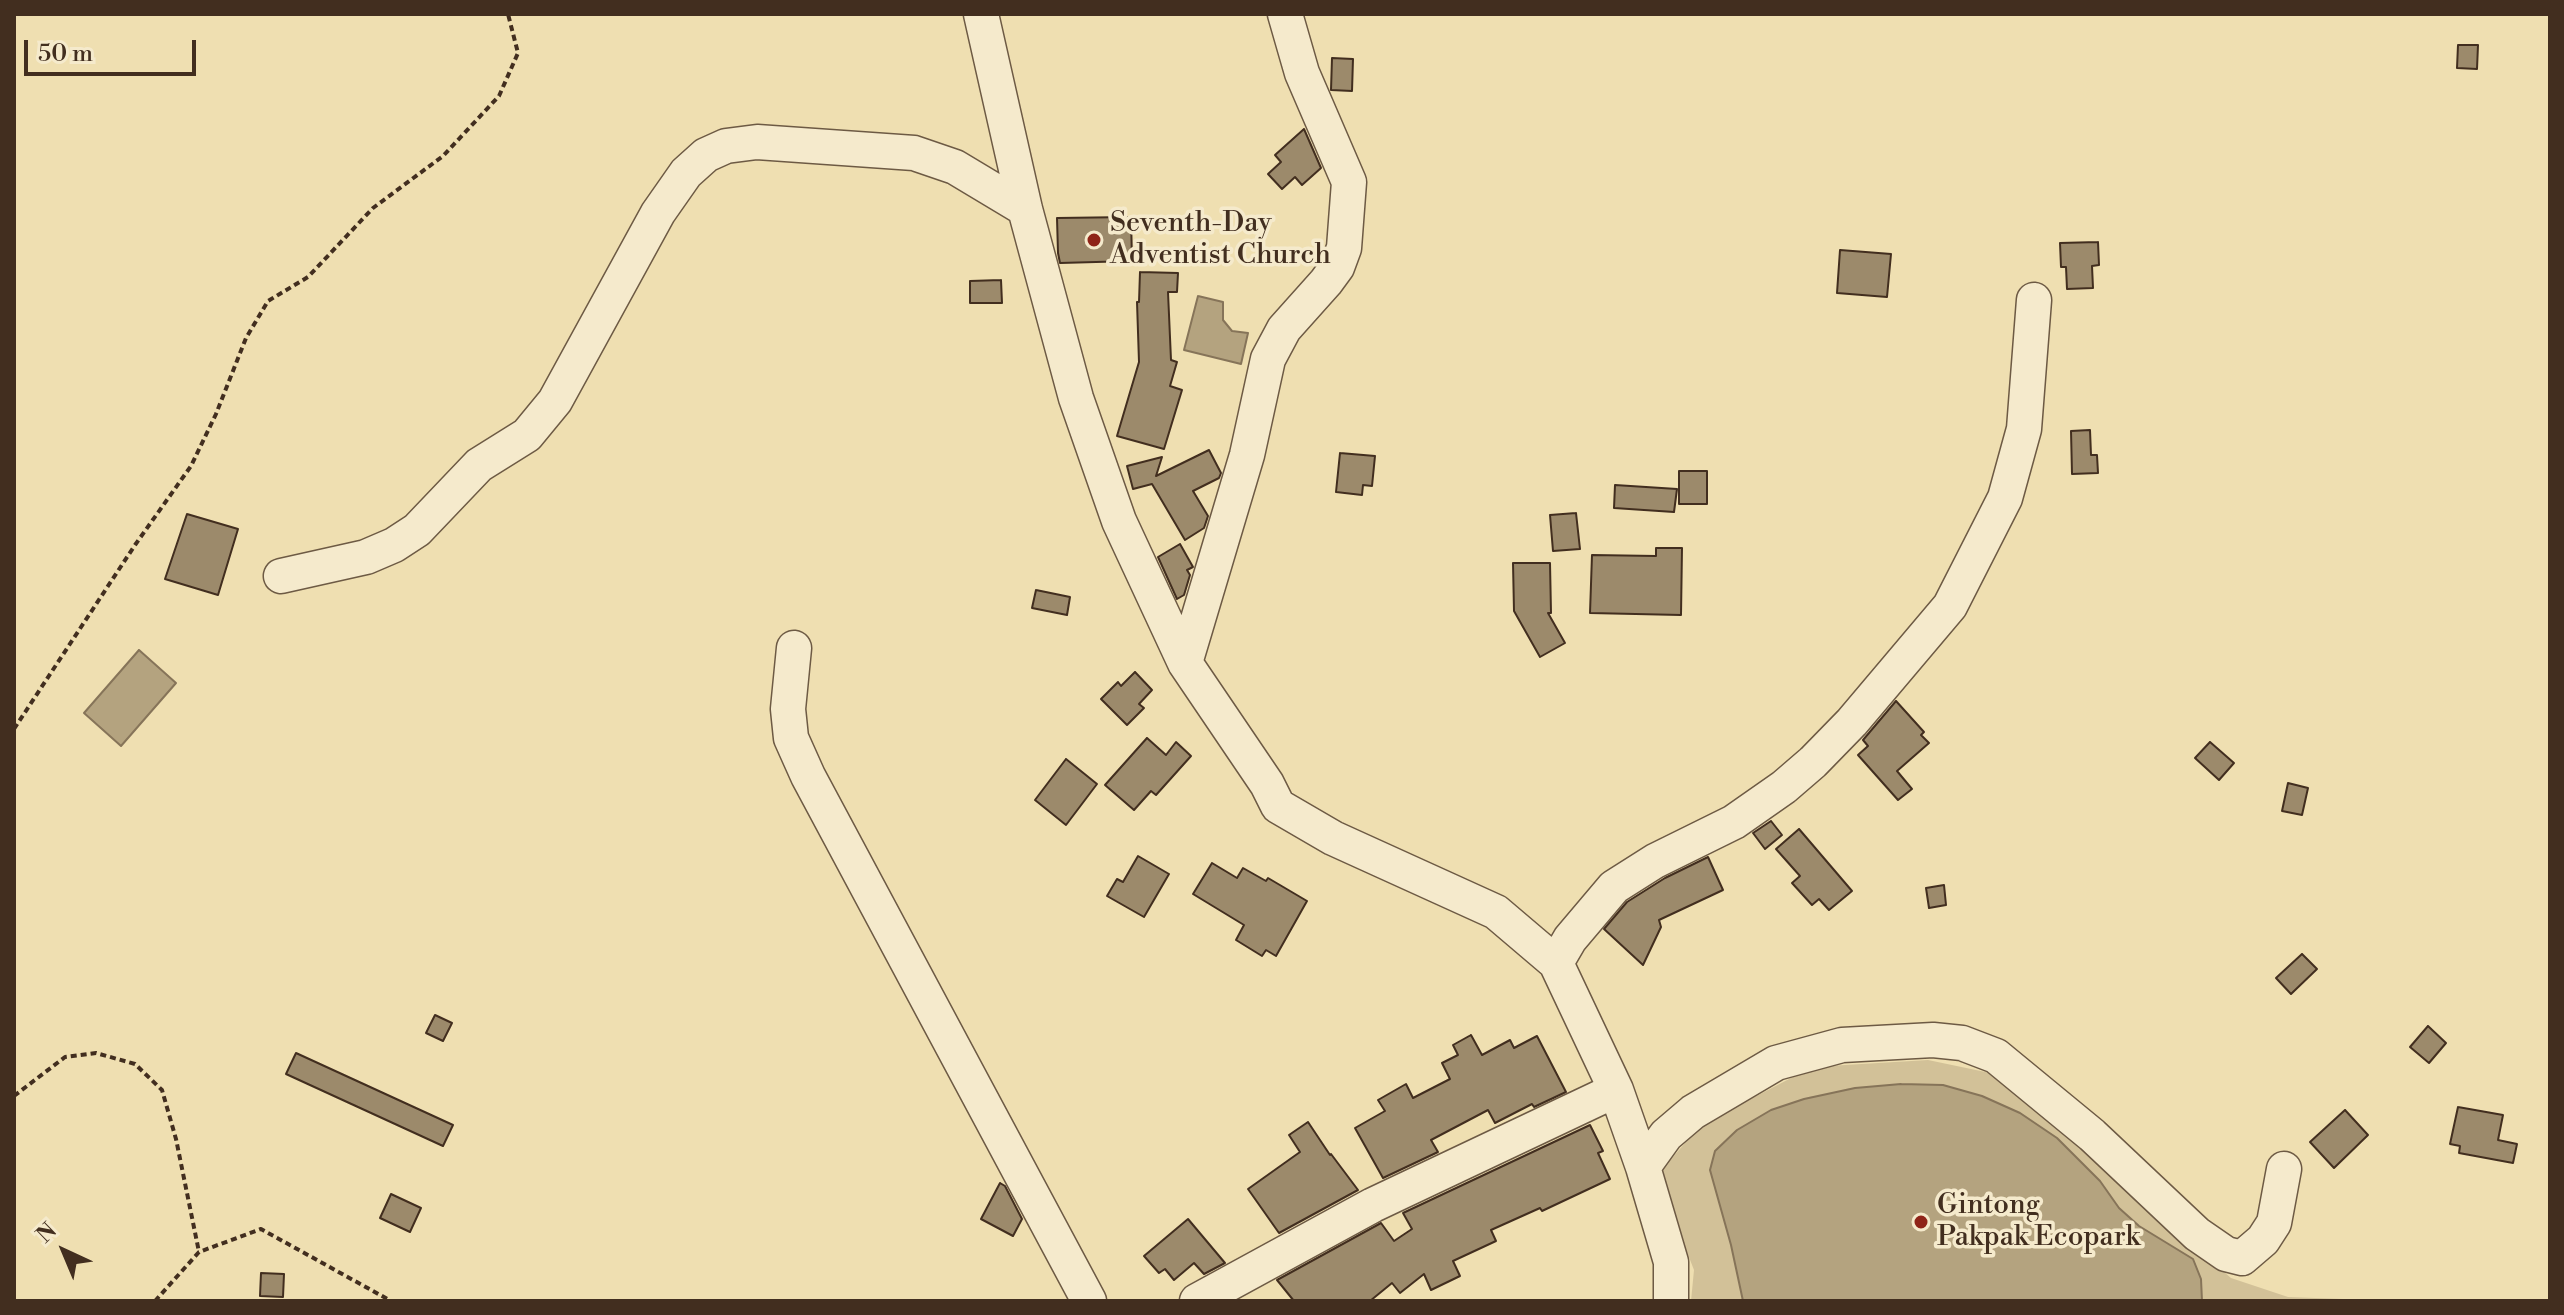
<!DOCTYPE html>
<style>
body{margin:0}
#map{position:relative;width:2564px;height:1315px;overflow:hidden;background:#efdfb1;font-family:"Libre Bodoni",serif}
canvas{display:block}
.frame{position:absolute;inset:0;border:16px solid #422e1f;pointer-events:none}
.north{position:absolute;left:24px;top:1211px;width:80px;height:80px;-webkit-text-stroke:6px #f5eacc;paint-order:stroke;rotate:316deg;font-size:22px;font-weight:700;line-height:32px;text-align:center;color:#422e1f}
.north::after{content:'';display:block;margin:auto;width:28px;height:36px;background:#422e1f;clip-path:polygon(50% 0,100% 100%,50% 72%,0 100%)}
.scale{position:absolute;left:24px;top:40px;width:172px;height:36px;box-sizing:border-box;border:4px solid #422e1f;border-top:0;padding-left:10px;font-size:24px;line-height:28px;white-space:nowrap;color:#422e1f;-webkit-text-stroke:6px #f5eacc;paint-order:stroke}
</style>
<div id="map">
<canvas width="2564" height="1315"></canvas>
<div class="frame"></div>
<div class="north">N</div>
<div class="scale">50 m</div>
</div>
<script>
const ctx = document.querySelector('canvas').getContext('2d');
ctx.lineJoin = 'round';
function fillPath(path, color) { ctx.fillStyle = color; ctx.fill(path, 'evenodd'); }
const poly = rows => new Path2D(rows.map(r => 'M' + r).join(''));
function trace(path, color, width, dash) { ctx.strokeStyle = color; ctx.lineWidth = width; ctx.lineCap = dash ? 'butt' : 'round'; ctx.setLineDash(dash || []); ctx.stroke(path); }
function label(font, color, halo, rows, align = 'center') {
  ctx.font = font + ' "Libre Bodoni",serif'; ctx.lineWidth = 7; ctx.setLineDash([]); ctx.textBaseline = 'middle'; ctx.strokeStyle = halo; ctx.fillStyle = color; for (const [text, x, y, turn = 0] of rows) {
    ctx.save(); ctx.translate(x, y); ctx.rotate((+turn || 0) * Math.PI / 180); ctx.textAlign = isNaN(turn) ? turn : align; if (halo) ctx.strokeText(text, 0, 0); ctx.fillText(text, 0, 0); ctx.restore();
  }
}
fillPath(poly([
 [1928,1060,1995,1074,2231,1278,2288,1297,2398,1301,1691,1301,1694,1270,1657,1175,1701,1125,1812,1067]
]), '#d2c198');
const water = poly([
 [1198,296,1223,302,1223,320,1232,331,1248,333,1241,364,1184,350,1198,296],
 [139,650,176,683,121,746,84,713,139,650],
 [1901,1084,1943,1085,1982,1096,2020,1113,2057,1138,2100,1181,2119,1208,2139,1226,2193,1259,2201,1279,2202,1301,1743,1301,1731,1245,1710,1170,1715,1151,1737,1130,1771,1110,1804,1099,1855,1088,1901,1084]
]);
fillPath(water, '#b4a37f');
trace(water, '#867459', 2);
const building = poly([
 [2458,45,2478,45,2477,69,2457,68,2458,45],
 [1332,58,1353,59,1352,91,1331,90,1332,58],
 [1304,129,1321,168,1302,185,1295,177,1282,189,1268,174,1281,162,1275,155,1304,129],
 [1131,217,1132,261,1060,263,1058,253,1057,218,1131,217],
 [2098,242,2099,265,2092,266,2093,288,2067,289,2066,267,2061,267,2060,243,2098,242],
 [1840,250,1891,254,1887,297,1837,293,1840,250],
 [1140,272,1178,273,1177,292,1168,292,1171,360,1177,362,1170,386,1182,390,1164,449,1117,436,1139,362,1137,302,1139,302,1140,272],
 [1001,280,1002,303,970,303,970,281,1001,280],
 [2090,430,2091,455,2097,455,2098,473,2072,474,2071,431,2090,430],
 [1209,450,1221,473,1219,478,1193,491,1208,516,1204,528,1185,540,1152,484,1133,489,1127,466,1162,457,1156,476,1209,450],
 [1340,453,1375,456,1372,486,1363,485,1362,495,1336,492,1340,453],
 [1679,471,1707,471,1707,504,1679,504,1679,471],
 [1615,485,1677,489,1674,512,1614,508,1615,485],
 [1576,513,1580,549,1553,551,1550,515,1576,513],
 [187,514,238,529,218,595,165,579,187,514],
 [1180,544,1193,567,1187,570,1190,575,1184,595,1177,599,1158,557,1180,544],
 [1656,548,1682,548,1681,615,1590,613,1592,555,1656,556,1656,548],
 [1513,563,1550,563,1551,613,1548,613,1565,643,1540,657,1514,611,1513,563],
 [1036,590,1070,597,1067,615,1032,608,1036,590],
 [1135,672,1152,690,1139,704,1144,708,1127,725,1101,699,1118,682,1121,686,1135,672],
 [1896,701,1924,732,1921,735,1929,743,1897,771,1912,789,1898,800,1858,755,1868,746,1863,740,1896,701],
 [1147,738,1166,755,1176,742,1191,756,1156,795,1151,791,1134,810,1105,785,1147,738],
 [2210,742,2234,763,2219,780,2195,758,2210,742],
 [1066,759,1097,784,1066,825,1035,800,1066,759],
 [2288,783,2308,788,2302,815,2282,811,2288,783],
 [1771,821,1782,835,1765,849,1753,833,1771,821],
 [1799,829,1852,891,1829,910,1819,899,1812,905,1792,883,1800,876,1776,849,1799,829],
 [1138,856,1169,874,1144,917,1107,896,1117,879,1123,882,1138,856],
 [1708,857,1723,890,1659,920,1661,927,1643,965,1604,929,1627,902,1665,878,1708,857],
 [1212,863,1237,878,1243,868,1266,881,1268,878,1307,901,1276,956,1266,950,1262,956,1236,940,1244,925,1193,894,1212,863],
 [1944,885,1946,905,1929,908,1926,888,1944,885],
 [2302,954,2317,969,2291,994,2276,978,2302,954],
 [435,1015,452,1023,443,1041,426,1033,435,1015],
 [2428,1026,2446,1043,2429,1063,2410,1047,2428,1026],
 [1471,1035,1482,1055,1510,1040,1514,1048,1537,1036,1566,1092,1534,1107,1532,1104,1495,1123,1488,1110,1431,1140,1438,1152,1383,1178,1355,1128,1385,1111,1378,1100,1406,1084,1413,1098,1450,1079,1442,1063,1458,1055,1453,1045,1471,1035],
 [296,1053,453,1125,443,1146,286,1074,296,1053],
 [2458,1107,2503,1115,2498,1140,2517,1144,2513,1163,2459,1153,2460,1146,2450,1144,2458,1107],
 [2345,1110,2368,1135,2334,1168,2310,1142,2345,1110],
 [1308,1122,1330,1155,1331,1154,1358,1190,1279,1233,1248,1189,1300,1152,1289,1135,1308,1122],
 [1590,1125,1603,1151,1598,1153,1610,1179,1542,1211,1540,1208,1491,1230,1496,1241,1453,1261,1460,1276,1431,1290,1424,1274,1400,1293,1392,1283,1370,1301,1294,1301,1277,1280,1381,1223,1394,1241,1412,1229,1403,1213,1590,1125],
 [1000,1183,1005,1186,1022,1219,1013,1236,981,1219,1000,1183],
 [391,1194,421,1208,410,1232,380,1218,391,1194],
 [1188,1219,1225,1263,1204,1274,1194,1263,1174,1280,1165,1269,1159,1273,1144,1256,1188,1219],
 [261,1273,284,1274,283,1297,260,1296,261,1273]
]);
fillPath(building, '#9c8a6b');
trace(building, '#422e1f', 2);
const minor = poly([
 [981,14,1025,209,1076,398,1119,521,1185,663,1267,784,1278,806,1333,838,1496,912,1556,963,1616,1090,1643,1167,1671,1262,1671,1301],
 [281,576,366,557,394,545,417,530,479,465,527,435,555,401,658,213,686,173,706,155,726,146,757,142,914,153,955,167,1025,209],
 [794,648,788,709,791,738,808,776,1089,1301],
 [1185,663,1247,455,1268,359,1284,329,1326,282,1337,267,1344,248,1349,182,1302,73,1285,14],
 [1556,963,1570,939,1614,887,1655,861,1734,822,1784,787,1813,762,1852,722,1950,606,2005,498,2024,429,2034,300],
 [1643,1167,1666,1135,1693,1112,1776,1063,1842,1045,1933,1040,1962,1043,1996,1056,2092,1135,2197,1234,2226,1254,2242,1258,2263,1240,2274,1223,2284,1169],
 [1197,1301,1373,1205,1616,1090]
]);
trace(minor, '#6d5a44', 37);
trace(poly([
 [14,729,135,545,191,466,216,414,246,338,268,301,308,277,373,208,443,156,499,96,518,53,508,14],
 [14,1096,65,1057,96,1053,135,1064,162,1090,176,1139,199,1252],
 [155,1301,199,1252,261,1229,391,1301]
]), '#422e1f', 4, [6, 4]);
trace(minor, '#f5eacc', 34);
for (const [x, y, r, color] of [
 [1094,240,8,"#8f2418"],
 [1921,1222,8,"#8f2418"]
]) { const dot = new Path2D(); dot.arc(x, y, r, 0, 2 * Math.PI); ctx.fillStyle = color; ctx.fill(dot); trace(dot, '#f5eacc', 3); }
label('28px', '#422e1f', '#f5eacc', [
 ["Seventh-Day",1110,224],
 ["Adventist Church",1110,256],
 ["Gintong",1937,1206],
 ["Pakpak Ecopark",1937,1238]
], 'left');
</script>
